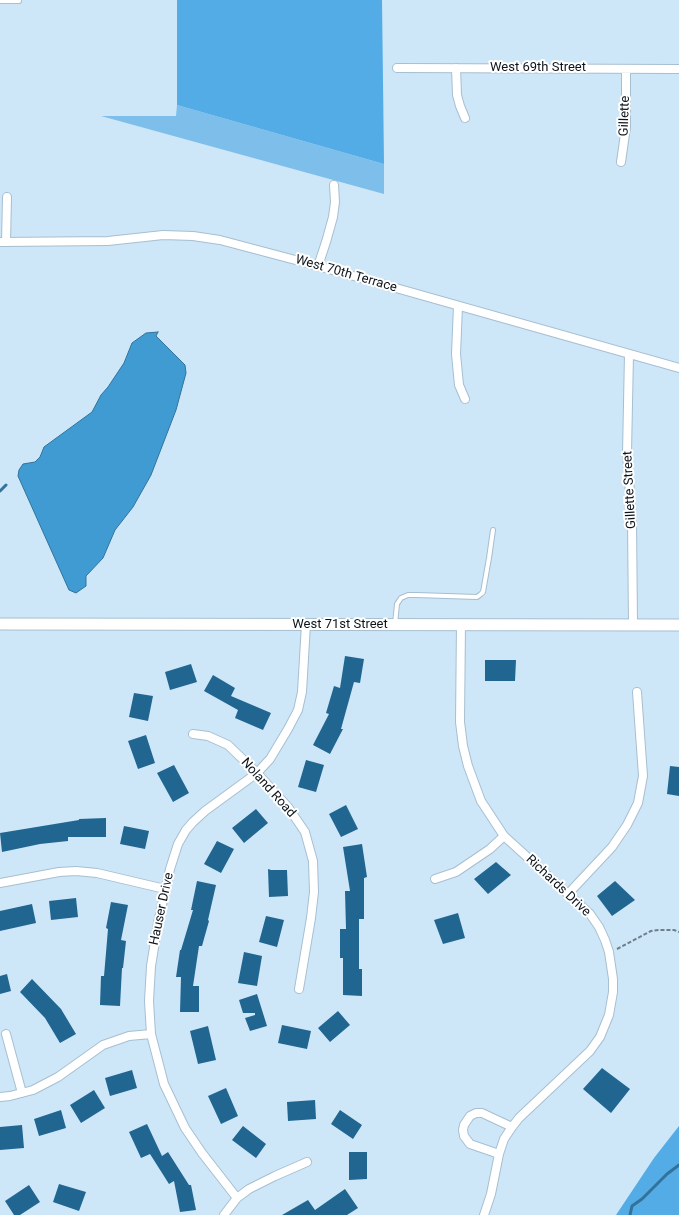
<!DOCTYPE html>
<style>
body{margin:0}
canvas{display:block;background:#cde6f8}
</style>
<canvas width="679" height="1215"></canvas>
<script>
const ctx = document.querySelector('canvas').getContext('2d');
ctx.lineJoin = 'round';
function fillPath(path, color) { ctx.fillStyle = color; ctx.fill(path, 'evenodd'); }
const poly = rows => new Path2D(rows.map(r => 'M' + r).join(''));
function trace(path, color, width, dash) { ctx.strokeStyle = color; ctx.lineWidth = width; ctx.lineCap = dash ? 'butt' : 'round'; ctx.setLineDash(dash || []); ctx.stroke(path); }
function label(font, color, halo, rows, align = 'center') {
  ctx.font = font + ' Roboto,sans-serif'; ctx.lineWidth = 4; ctx.setLineDash([]); ctx.textBaseline = 'middle'; ctx.strokeStyle = halo; ctx.fillStyle = color; for (const [text, x, y, turn = 0] of rows) {
    ctx.save(); ctx.translate(x, y); ctx.rotate((+turn || 0) * Math.PI / 180); ctx.textAlign = isNaN(turn) ? turn : align; if (halo) ctx.strokeText(text, 0, 0); ctx.fillText(text, 0, 0); ctx.restore();
  }
}
fillPath(poly([
 [177,105,384,164,384,194,101,116,176,116]
]), '#7ebeeb');
fillPath(poly([
 [177,0,382,0,384,164,177,105],
 [679,1126,679,1215,616,1215,654,1158]
]), '#53ace6');
const water = poly([
 [158,332,156,336,185,365,186,373,176,410,151,475,133,507,115,530,103,558,86,576,86,586,76,593,69,590,18,476,19,470,23,464,35,462,40,457,44,447,92,412,101,395,108,387,124,363,132,343,146,333,158,332]
]);
fillPath(water, '#409bd3');
trace(water, '#31739c', 1);
trace(poly([
 [0,491,6,485],
 [630,1215,632,1206,642,1199,667,1174,679,1165]
]), '#31739c', 3);
fillPath(poly([
 [345,656,364,659,360,683,354,682,341,729,343,729,330,754,313,745,329,714,326,713,334,686,340,688],
 [485,660,516,660,515,681,485,681],
 [191,664,197,682,170,690,165,672],
 [213,675,235,688,231,696,271,713,263,730,235,718,238,710,204,691],
 [134,693,153,696,148,721,129,717],
 [146,735,155,763,138,769,128,741],
 [306,760,324,765,316,792,298,787],
 [174,765,189,793,173,802,157,773],
 [670,766,679,767,679,796,667,794],
 [346,805,358,829,341,837,329,814],
 [256,809,268,823,244,843,232,828],
 [106,818,106,837,68,837,68,841,40,844,2,852,0,833,79,820,79,819],
 [124,826,149,831,145,849,120,844],
 [217,841,234,849,221,873,204,864],
 [362,844,367,877,364,878,364,919,359,919,359,969,362,969,362,996,343,995,343,958,340,958,340,929,346,929,345,891,350,891,343,847],
 [496,862,511,875,488,894,474,879],
 [268,869,271,870,287,870,288,896,269,897],
 [197,881,216,885,208,920,209,921,202,946,199,946,193,986,199,986,199,1012,180,1012,181,977,176,977,180,950,181,950,193,910,191,910],
 [615,881,635,900,612,916,597,896],
 [76,898,78,917,51,920,49,901],
 [111,902,128,905,121,940,126,941,123,968,122,968,120,1006,100,1005,101,976,104,976,108,929,106,928],
 [32,904,36,923,0,931,0,911],
 [458,913,465,938,443,944,434,920],
 [266,916,284,920,277,947,259,942],
 [244,952,262,956,257,986,238,983],
 [7,974,11,991,0,994,0,976],
 [32,979,61,1009,76,1034,60,1043,45,1018,20,992],
 [257,994,267,1026,250,1031,245,1018,255,1015,255,1013,243,1013,239,1000],
 [338,1011,350,1025,330,1042,318,1028],
 [282,1025,311,1031,307,1049,278,1043],
 [208,1026,216,1060,198,1064,190,1031],
 [602,1068,630,1089,611,1113,583,1089],
 [132,1070,137,1088,110,1096,105,1078],
 [226,1088,238,1116,221,1124,208,1096],
 [94,1090,105,1108,81,1123,70,1105],
 [315,1100,316,1119,288,1121,287,1102],
 [61,1110,66,1128,39,1136,34,1119],
 [340,1110,362,1125,353,1139,331,1124],
 [147,1124,162,1156,168,1152,189,1185,191,1185,196,1210,180,1212,174,1181,169,1184,150,1154,141,1158,129,1132],
 [22,1125,24,1148,0,1150,0,1127],
 [243,1126,266,1144,256,1158,232,1140],
 [349,1152,367,1152,367,1179,349,1180],
 [59,1184,86,1192,79,1211,53,1202],
 [29,1185,40,1202,20,1215,14,1215,5,1201],
 [345,1189,358,1208,347,1215,282,1215,308,1200,315,1210]
]), '#206691');
const lane = poly([
 [0,1,19,1],
 [395,624,397,604,401,598,408,595,416,595,477,597,481,594,483,592,489,558,493,530]
]);
const street = poly([
 [397,68,679,69],
 [456,68,457,95,460,106,465,118],
 [621,162,626,127,626,69],
 [0,242,108,241,163,235,193,236,220,240,318,266,679,368],
 [6,242,7,197],
 [318,266,326,242,333,217,335,202,334,185],
 [458,306,456,354,459,385,465,399],
 [629,354,627,453,632,521,633,625],
 [461,624,460,722,463,746,468,766,481,801,504,836,590,914,599,927,605,940,609,952,613,979,613,992,609,1015,600,1037,590,1051,519,1118,512,1127,504,1139,499,1154,491,1194,484,1215],
 [193,734,208,736,228,745,257,773,288,807,305,832,313,861,314,892,311,918,299,989],
 [435,879,456,872,490,849,504,836],
 [0,883,59,872,76,871,97,873,165,889],
 [568,894,612,847,627,825,638,803,643,776,637,692],
 [6,1034,22,1093],
 [0,1097,10,1096,33,1090,58,1077,103,1045,129,1036,151,1034],
 [499,1154,470,1144,464,1136,463,1130,464,1125,470,1116,476,1113,482,1113,512,1127],
 [237,1198,202,1153,185,1128,164,1084,151,1034,149,1001,151,966,158,923,170,869,178,844,186,830,193,822,205,811,257,773,270,759,288,729,298,710,302,692,306,624],
 [224,1215,237,1198,249,1189,275,1176,307,1162]
]);
const secondary = poly([
 [0,624,679,625]
]);
trace(lane, '#a7bfd0', 6);
trace(street, '#a7bfd0', 10);
trace(secondary, '#a7bfd0', 13);
trace(poly([
 [617,949,651,931,659,930,674,930,679,932]
]), '#6e7f8b', 2, [4, 2]);
trace(lane, '#fff', 4);
trace(street, '#fff', 8);
trace(secondary, '#fff', 11);
label('13px', '#0d151b', '#fff', [
 ["West 69th Street",538,68],
 ["Gillette",625,116,-88],
 ["West 70th Terrace",346,274,16],
 ["Gillette Street",630,490,-93],
 ["West 71st Street",340,625],
 ["Noland Road",268,788,48],
 ["Richards Drive",558,886,43],
 ["Hauser Drive",162,909,-78]
]);
</script>
